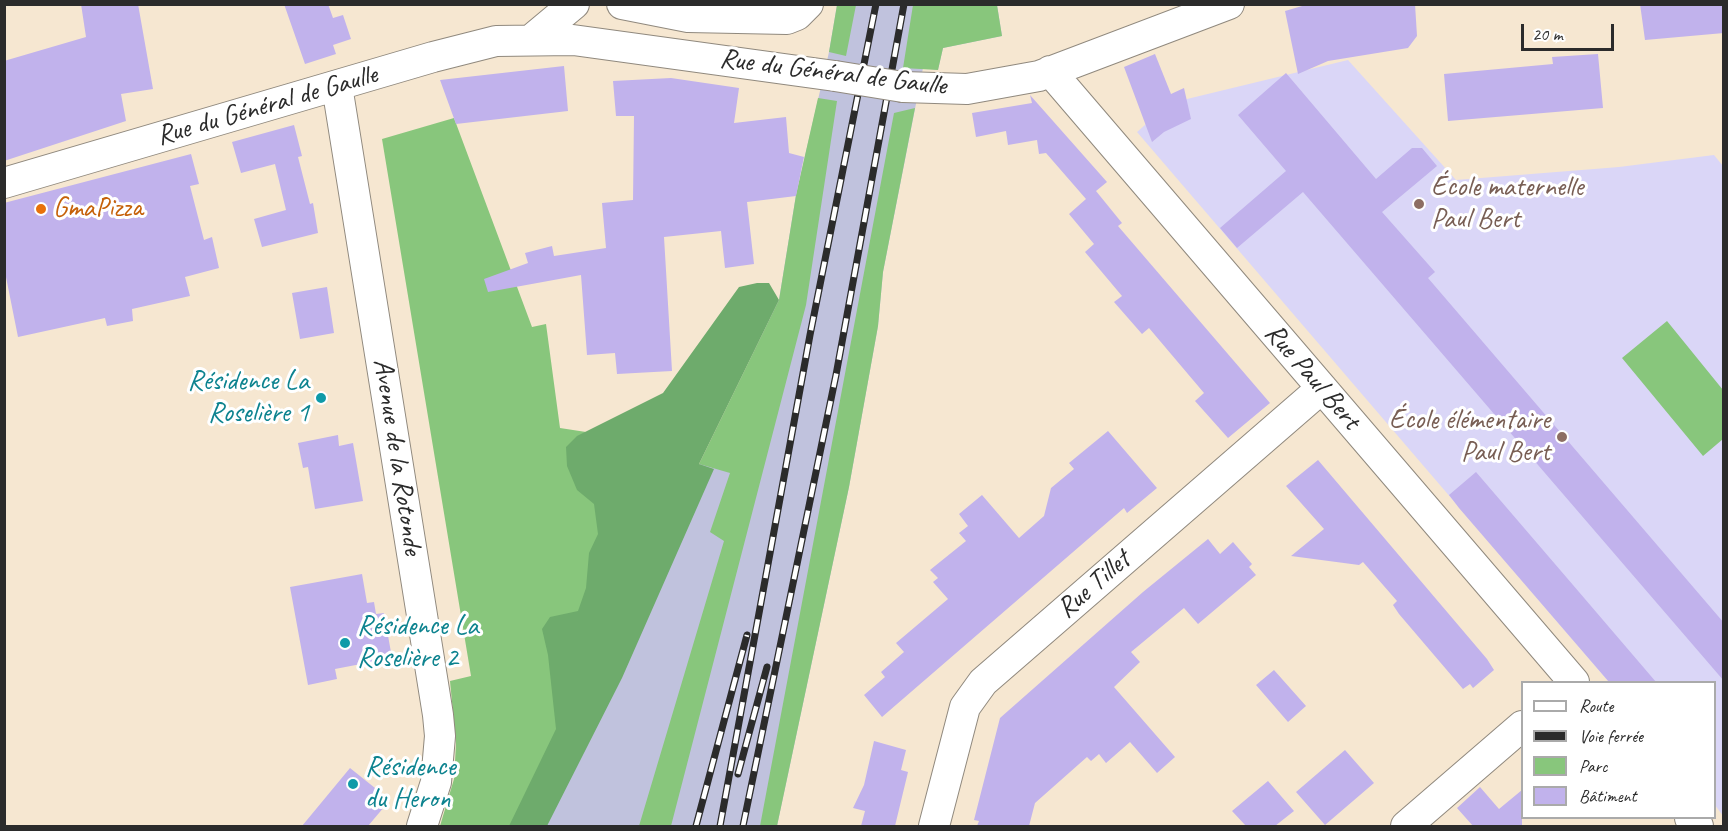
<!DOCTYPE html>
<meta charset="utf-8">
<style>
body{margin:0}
#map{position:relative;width:1728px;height:831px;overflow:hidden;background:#f6e7d1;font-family:Caveat,sans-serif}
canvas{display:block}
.frame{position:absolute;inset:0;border:6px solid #2b2b2b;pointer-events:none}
.legend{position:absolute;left:1521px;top:681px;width:195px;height:138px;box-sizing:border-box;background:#fff;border:2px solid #aaa;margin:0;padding:8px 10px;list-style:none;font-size:18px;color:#2b2b2b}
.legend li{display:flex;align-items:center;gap:12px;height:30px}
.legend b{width:30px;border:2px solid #aaa}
.scale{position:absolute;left:1521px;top:24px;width:93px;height:27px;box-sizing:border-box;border:3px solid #2b2b2b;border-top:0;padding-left:8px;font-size:18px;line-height:21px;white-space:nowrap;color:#2b2b2b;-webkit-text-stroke:4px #fff;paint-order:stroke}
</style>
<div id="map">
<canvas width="1728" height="831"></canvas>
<div class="frame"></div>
<ul class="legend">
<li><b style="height:8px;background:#fff"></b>Route</li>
<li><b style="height:8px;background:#2b2b2b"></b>Voie ferrée</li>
<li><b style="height:16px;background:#88c67c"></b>Parc</li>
<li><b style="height:16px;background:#c1b2ec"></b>Bâtiment</li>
</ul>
<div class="scale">20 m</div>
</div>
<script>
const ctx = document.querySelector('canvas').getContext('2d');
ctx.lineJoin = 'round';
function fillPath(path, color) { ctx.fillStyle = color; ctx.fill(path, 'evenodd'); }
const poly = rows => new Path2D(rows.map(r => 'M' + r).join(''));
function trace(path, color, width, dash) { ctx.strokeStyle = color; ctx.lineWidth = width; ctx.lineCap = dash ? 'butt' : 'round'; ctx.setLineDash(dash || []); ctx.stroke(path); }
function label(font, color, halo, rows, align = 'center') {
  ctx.font = font + ' Caveat,sans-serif'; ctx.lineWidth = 6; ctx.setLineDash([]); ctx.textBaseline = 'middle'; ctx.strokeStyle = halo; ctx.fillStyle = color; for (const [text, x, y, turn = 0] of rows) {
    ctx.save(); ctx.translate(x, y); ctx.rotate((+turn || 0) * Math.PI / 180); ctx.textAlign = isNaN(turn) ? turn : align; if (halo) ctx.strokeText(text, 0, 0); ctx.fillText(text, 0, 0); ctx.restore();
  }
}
fillPath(poly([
 [1348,60,1456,180,1619,167,1714,155,1723,166,1723,816,1715,805,1714,682,1609,682,1137,132,1162,110,1187,99]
]), '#dad6f7');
fillPath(poly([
 [837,5,997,5,1002,36,943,48,938,70,923,68,883,272,878,326,849,487,777,826,526,826,779,300,796,195,829,52]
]), '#c0c2dd');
fillPath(poly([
 [837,5,856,5,846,56,829,52],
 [913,5,997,5,1002,36,943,48,938,70,903,68],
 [818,98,837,101,806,305,671,826,639,826,724,541,710,532,730,473,699,464,779,300,796,195],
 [915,108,883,272,878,326,849,487,777,826,760,826,894,113],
 [454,118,532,327,546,324,560,428,677,446,526,826,440,826,454,779,456,744,450,681,471,676,382,139],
 [1667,321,1723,390,1723,439,1703,456,1622,358]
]), '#88c67c');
fillPath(poly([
 [757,283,769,283,779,300,699,464,714,469,622,678,547,826,509,826,556,729,548,655,542,629,550,617,578,611,586,588,589,553,598,534,594,504,577,490,567,466,566,447,577,436,663,393,739,287]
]), '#6eab6c');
fillPath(poly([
 [81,4,138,4,153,89,121,94,126,121,4,161,4,61,86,37],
 [284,4,328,4,333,18,343,15,351,39,333,45,336,54,305,64],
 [1309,4,1415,4,1417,36,1408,48,1328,61,1298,74,1285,11],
 [1640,4,1724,4,1724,33,1645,40],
 [1155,54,1171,94,1184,88,1191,119,1164,132,1152,142,1124,67],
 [1598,54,1603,108,1448,121,1444,74,1553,64,1552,57],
 [564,66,568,111,456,124,440,80],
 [1286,73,1376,179,1412,148,1422,148,1437,166,1382,212,1435,272,1428,278,1724,623,1724,681,1303,192,1237,248,1220,228,1286,171,1238,115],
 [671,78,739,88,734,123,786,117,789,153,804,157,796,196,747,202,754,264,725,268,721,231,664,237,672,371,617,374,615,353,587,355,581,275,488,292,484,279,528,263,525,253,552,246,554,256,606,248,602,203,633,200,634,116,616,116,613,81],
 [1030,95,1107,182,1096,191,1122,223,1118,226,1270,403,1228,438,1195,401,1204,393,1149,328,1142,334,1114,302,1122,296,1085,252,1094,244,1069,214,1086,199,1046,153,1039,154,1037,140,1008,145,1006,131,976,137,972,113,1032,103],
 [294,125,302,156,298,157,310,204,313,203,318,233,262,247,254,219,286,210,275,164,241,173,232,142],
 [191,154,199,184,190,186,204,240,212,237,219,268,185,277,190,296,132,309,133,321,107,326,105,318,18,337,4,267,4,203],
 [327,287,334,333,300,339,292,293],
 [1108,431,1157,488,1127,513,1124,508,882,717,864,695,885,677,881,672,904,652,896,643,948,599,933,582,938,578,930,570,966,541,959,533,968,526,959,514,982,495,1019,538,1044,516,1051,488,1074,469,1069,463],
 [338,435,339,446,353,443,363,501,315,509,308,467,303,468,298,443],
 [1318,460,1487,659,1494,670,1473,688,1470,684,1463,689,1399,614,1393,605,1397,601,1363,562,1359,565,1291,556,1324,529,1286,486],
 [1476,472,1573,585,1656,682,1609,682,1459,508,1449,495],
 [1208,539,1220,554,1233,542,1252,564,1249,567,1256,575,1198,624,1184,608,1131,652,1140,662,1114,687,1175,757,1157,773,1130,742,1106,763,1099,754,1091,761,1087,757,1035,803,1029,826,977,826,979,821,974,820,1000,718,1143,592],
 [362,574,367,603,374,602,376,614,384,613,392,658,335,669,337,679,308,685,290,587],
 [1274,670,1306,706,1288,722,1256,685],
 [874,741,906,750,901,770,908,772,895,826,861,826,865,811,853,808,864,785],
 [1345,750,1374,783,1325,825,1296,792],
 [350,768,390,800,368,826,302,826],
 [1268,781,1294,811,1275,826,1246,826,1232,811],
 [1480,787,1499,809,1522,790,1522,826,1473,826,1457,808]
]), '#c1b2ec');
const minor = poly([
 [622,4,688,17,787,19,797,15,808,4],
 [532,39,574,4],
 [1050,71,1574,682],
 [337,86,438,715,440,736,436,782,422,826],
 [903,87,967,89,1039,76,1229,4],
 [4,183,433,57,496,41,573,40,835,76],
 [1690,818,1698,826],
 [934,826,965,707,983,682,1322,388],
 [1406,826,1522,726]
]);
trace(minor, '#90897e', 32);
trace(minor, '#fff', 30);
const rail = poly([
 [738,774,767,667],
 [696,826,747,635],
 [720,826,810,335,876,4],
 [743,826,836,375,904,4]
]);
trace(rail, '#2b2b2b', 7);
trace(rail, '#fff', 4.5, [14]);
const minorBridge = poly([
 [835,76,903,87]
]);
trace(minorBridge, '#90897e', 32, []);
trace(minorBridge, '#fff', 30);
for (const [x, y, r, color] of [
 [1419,204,6,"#8d6e63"],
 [41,209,6,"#e8710a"],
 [321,398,6,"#0f9aa8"],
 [1562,437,6,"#8d6e63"],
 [345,643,6,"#0f9aa8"],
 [353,784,6,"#0f9aa8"]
]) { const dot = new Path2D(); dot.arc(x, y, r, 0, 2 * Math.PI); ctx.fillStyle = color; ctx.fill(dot); trace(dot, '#fff', 2); }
label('28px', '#2b2b2b', '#fff', [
 ["Rue du Général de Gaulle",833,73,7],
 ["Rue du Général de Gaulle",267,106,-16],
 ["Rue Paul Bert",1312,377,49],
 ["Avenue de la Rotonde",397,457,81],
 ["Rue Tillet",1094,585,-41]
]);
label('28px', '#785e54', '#fff', [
 ["École maternelle",1431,188],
 ["Paul Bert",1431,220],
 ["École élémentaire",1550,421,"right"],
 ["Paul Bert",1550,453,"right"]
], 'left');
label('28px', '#c56008', '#fff', [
 ["GmaPizza",53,209]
], 'left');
label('28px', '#0d838f', '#fff', [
 ["Résidence La",309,382,"right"],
 ["Roselière 1",309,414,"right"],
 ["Résidence La",357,627],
 ["Roselière 2",357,659],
 ["Résidence",365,768],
 ["du Heron",365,800]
], 'left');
</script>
